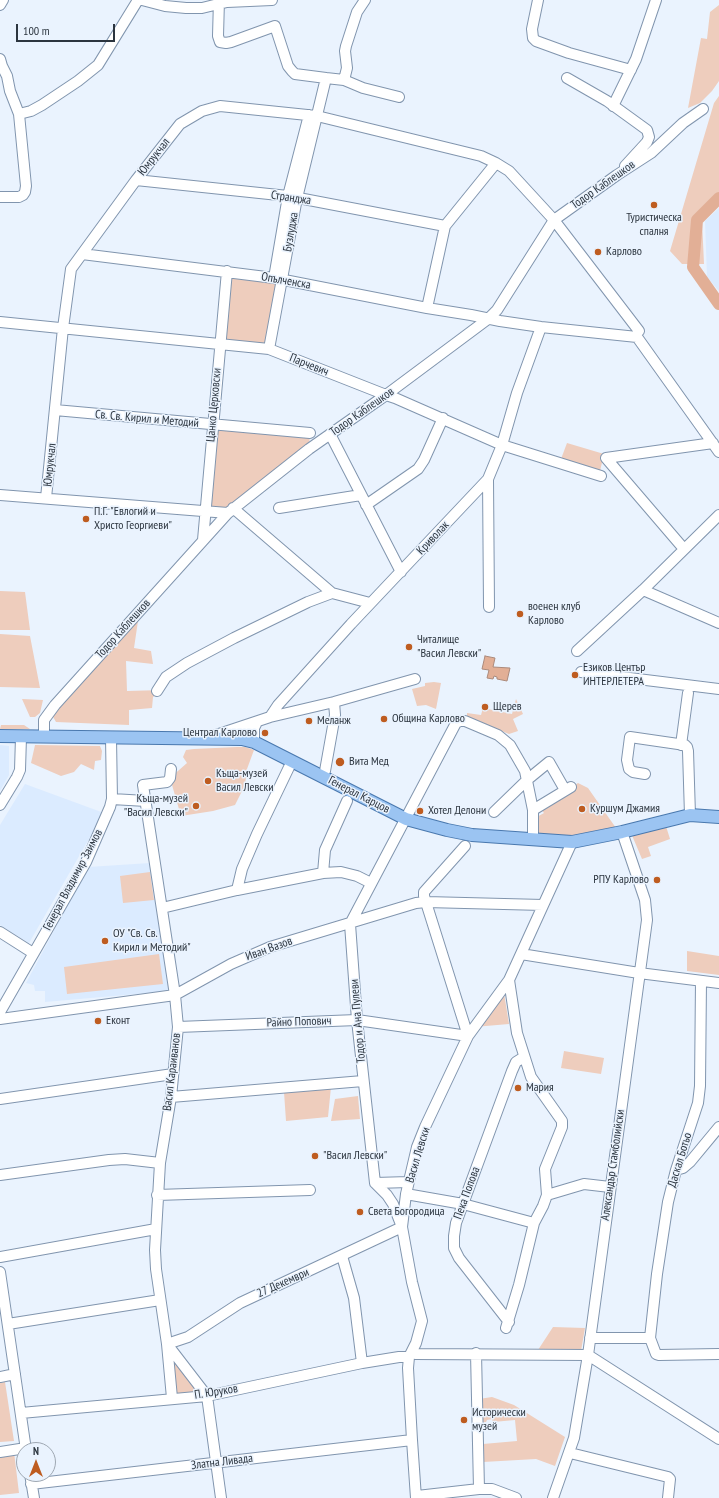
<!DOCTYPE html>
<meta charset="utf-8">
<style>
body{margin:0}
#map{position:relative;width:719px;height:1498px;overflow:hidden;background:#eaf3fe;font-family:"PT Sans Narrow",sans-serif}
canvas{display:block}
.north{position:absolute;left:16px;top:1442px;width:40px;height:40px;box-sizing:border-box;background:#eaf3fe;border:1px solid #9ea7b2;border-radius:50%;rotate:0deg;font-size:11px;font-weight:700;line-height:16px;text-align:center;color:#2c353f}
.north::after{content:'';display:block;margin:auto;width:14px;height:18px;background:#be5c20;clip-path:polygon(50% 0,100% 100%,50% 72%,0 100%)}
.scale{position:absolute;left:16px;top:24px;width:99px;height:18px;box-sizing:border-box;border:2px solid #2c353f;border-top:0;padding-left:5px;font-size:12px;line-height:14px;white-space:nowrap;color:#2c353f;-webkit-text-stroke:3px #eaf3fe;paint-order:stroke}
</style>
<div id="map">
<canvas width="719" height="1498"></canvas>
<div class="north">N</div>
<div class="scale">100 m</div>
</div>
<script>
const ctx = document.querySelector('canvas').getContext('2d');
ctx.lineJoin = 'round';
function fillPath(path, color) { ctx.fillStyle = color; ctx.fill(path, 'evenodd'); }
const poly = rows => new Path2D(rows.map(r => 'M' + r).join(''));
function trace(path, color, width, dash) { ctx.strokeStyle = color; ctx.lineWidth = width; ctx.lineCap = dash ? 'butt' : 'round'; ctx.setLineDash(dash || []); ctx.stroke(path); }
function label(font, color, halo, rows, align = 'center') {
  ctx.font = font + ' "PT Sans Narrow",sans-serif'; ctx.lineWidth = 3; ctx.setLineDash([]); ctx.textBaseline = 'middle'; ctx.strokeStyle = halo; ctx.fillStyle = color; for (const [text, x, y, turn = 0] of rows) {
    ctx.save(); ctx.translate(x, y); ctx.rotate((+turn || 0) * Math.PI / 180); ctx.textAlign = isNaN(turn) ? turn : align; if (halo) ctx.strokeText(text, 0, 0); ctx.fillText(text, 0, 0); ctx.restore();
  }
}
fillPath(poly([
 [719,208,719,291,707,277,705,221],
 [0,745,9,746,9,775,0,791],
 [25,784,104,813,29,943,0,925,0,825],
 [150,863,157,914,171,991,45,1002,45,991,35,991,34,985,26,983,88,867]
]), '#dbebff');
fillPath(poly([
 [719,5,719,81,712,91,700,103,688,108,701,38,707,39,710,12],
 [719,96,719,205,702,220,704,264,682,264,670,251,714,103],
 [231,276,277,282,266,346,224,341],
 [212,425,310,433,309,449,233,508,205,511],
 [567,443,604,454,600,471,561,459],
 [0,591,25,592,30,630,0,630],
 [138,621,134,648,151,651,153,664,126,661,127,691,163,690,153,697,152,708,129,710,129,725,56,722,52,715],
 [0,634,30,636,40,688,0,687],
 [434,682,441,683,436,709,426,705,417,706,412,689,425,686,425,683],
 [22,699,43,700,40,713,35,717,30,717],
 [516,699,523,714,513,719,518,731,509,734,467,717,467,713,481,715,483,708,512,714],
 [1,725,24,725,30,729,0,729],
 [35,745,100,746,102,751,101,760,95,761,94,770,81,764,74,772,61,776,31,763],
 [237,747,245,747,254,750,247,769,245,785,235,805,213,811,181,816,170,778,187,763,183,757,186,750,194,749],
 [578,783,588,788,616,828,583,835,568,836,536,833,535,818,544,813,540,808],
 [665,823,670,839,648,847,651,856,642,859,631,833],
 [150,872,154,900,123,903,120,876],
 [687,951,719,956,719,975,687,971],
 [159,954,163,984,67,994,64,967],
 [503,987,509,1024,474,1027],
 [564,1051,604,1058,601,1074,561,1068],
 [331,1087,328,1117,286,1121,284,1092],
 [358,1096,360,1119,331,1121,335,1099],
 [553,1327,585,1328,581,1351,538,1350],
 [167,1344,207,1396,172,1398],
 [5,1382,14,1441,0,1442,0,1383],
 [492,1397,514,1405,565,1437,555,1466,536,1459,483,1462,483,1444,517,1441,515,1420,493,1422,492,1419,487,1420,486,1422,481,1423,479,1399],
 [14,1452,19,1493,0,1495,0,1454]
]), '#eecdbd');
const water = poly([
 [485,656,495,658,493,667,510,668,507,681,497,679,497,677,494,676,493,679,487,678,489,670,482,669,485,656]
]);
fillPath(water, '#e2af96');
trace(water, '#ab8a7c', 1);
trace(poly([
 [719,198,697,220,693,267,719,304]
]), '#e2af96', 12);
const minor = poly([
 [142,0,165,6,186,8,202,8,227,2,272,0],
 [219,0,218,36,220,42,226,43,231,42,275,26,288,66,292,71,295,74,326,78,297,198,269,349],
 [538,0,532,29,533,38,536,41,569,53,631,70],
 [0,5,3,0],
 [0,59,2,66,7,76,10,91,19,114,26,186,25,192,23,195,19,197,0,197],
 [326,78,344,80,363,88,399,97],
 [567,78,607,101,647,130,649,137,647,142,625,166],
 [344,80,347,68,345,51,346,46,357,12,365,0],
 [613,106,636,59,656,0],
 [19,114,31,111,42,105,78,81,98,65,138,0],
 [136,180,288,196,445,226],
 [82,254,274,278,427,308,471,315,500,321,541,327,637,337,719,452],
 [274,278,288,196,309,115],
 [427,308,445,226,496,163],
 [0,322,269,349,386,395,395,398,502,445,601,476],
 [55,410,310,433],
 [330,434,401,572],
 [606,458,684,549],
 [606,458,713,443],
 [488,479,489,607],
 [0,495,228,513],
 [46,498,63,328,71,269,136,180,180,124,202,111,220,106,317,116,481,156,496,163,509,171,554,220,639,331],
 [366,505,418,469,424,460,443,418],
 [233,508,332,593,370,603],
 [279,508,361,495],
 [203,540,227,271],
 [643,590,719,623],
 [577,651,643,590,719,515],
 [581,672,719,689],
 [157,691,166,677,187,663,234,638,308,602,332,593],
 [270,717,278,705,351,624,488,479,502,445,517,393,541,327],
 [44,737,44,720,55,705,228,513,309,449,386,395,488,319,497,310,554,220,617,175,651,153,683,123,703,109],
 [210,737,270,717,334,702,415,679],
 [254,742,254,728,257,722],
 [681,745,688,693],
 [171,769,170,778,167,782,143,785,175,995,178,1027,171,1097,160,1163,155,1250,156,1269,167,1344,207,1396,221,1498],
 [645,774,633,772,629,769,627,760,630,737,685,745,687,747,688,751,690,815],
 [322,776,325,771,335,715,334,702],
 [112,799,146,801],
 [0,805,17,777,20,770,21,737],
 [494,812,527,780,549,762,565,790],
 [533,840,533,810,571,787],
 [323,873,325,850,347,801],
 [237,890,242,869,257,834,292,761],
 [162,908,237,890,323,873,341,872,357,876,371,883],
 [0,932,33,953],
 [521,954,639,973,719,983],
 [0,1012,86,862,110,807,112,799,111,738],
 [0,1019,175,995,231,964,270,947,416,903,426,902,543,905],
 [178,1027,357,1020,468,1036,424,896,424,892,465,846],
 [171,1097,363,1081],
 [0,1099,173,1074],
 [676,1170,683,1168,690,1162,719,1127],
 [0,1175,109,1160,125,1159,160,1163],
 [375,1183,409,1182],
 [406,1194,463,1204,534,1223],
 [157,1195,310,1190],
 [547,1195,584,1184,610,1187],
 [342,1256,354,1298,362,1363],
 [0,1257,156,1229],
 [0,1272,26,1450],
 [509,1322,459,1258,454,1248,454,1236,456,1223,512,1071,516,1062,524,1057],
 [8,1324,160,1300],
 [506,1328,519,1285,534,1223,543,1206,547,1195,545,1169,562,1127,562,1121,531,1077,517,1033,509,980],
 [590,1338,650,1338,656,1354,659,1355,719,1354],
 [650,1338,657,1274,668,1202,676,1170,698,1103,700,1086,701,981],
 [476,1353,479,1489],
 [415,1354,588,1355,719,1439],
 [0,1377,15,1374],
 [172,1398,167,1344,188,1337,240,1303,402,1227,393,1204,387,1195,375,1183,357,1020,350,924,456,723,460,721,465,721,498,735,510,745,525,771,533,810],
 [21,1413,207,1396,362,1363,399,1357,409,1357],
 [0,1452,26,1448],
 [570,1453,668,1477,670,1479,668,1498],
 [30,1474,34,1498],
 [31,1484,412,1440],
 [417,1496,479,1489,492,1489,516,1498],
 [416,1498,412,1440,408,1368,409,1357,416,1343,422,1321,412,1282,402,1227,406,1194,417,1147,425,1127,468,1036,509,980,572,842],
 [553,1498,574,1438,588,1355,647,920,645,900,622,832]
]);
const major = poly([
 [0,736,242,739,254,742,406,819,447,830,472,835,572,842,622,832,690,815,719,817]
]);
trace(minor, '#8195ae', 12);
trace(major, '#4978ae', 14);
trace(minor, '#fff', 10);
trace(major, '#9bc4f2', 12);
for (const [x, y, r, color] of [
 [654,205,4,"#be5c20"],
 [598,252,4,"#be5c20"],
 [86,519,4,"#be5c20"],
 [520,614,4,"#be5c20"],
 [409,647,4,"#be5c20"],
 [575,675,4,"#be5c20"],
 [485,707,4,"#be5c20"],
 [384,719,4,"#be5c20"],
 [309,721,4,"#be5c20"],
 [265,733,4,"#be5c20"],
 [340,762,5,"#be5c20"],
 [208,781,4,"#be5c20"],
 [196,806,4,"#be5c20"],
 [582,809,4,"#be5c20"],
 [420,811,4,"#be5c20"],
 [657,880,4,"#be5c20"],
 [105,941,4,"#be5c20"],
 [98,1021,4,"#be5c20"],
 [518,1088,4,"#be5c20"],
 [315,1156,4,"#be5c20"],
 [360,1212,4,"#be5c20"],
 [464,1420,4,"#be5c20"]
]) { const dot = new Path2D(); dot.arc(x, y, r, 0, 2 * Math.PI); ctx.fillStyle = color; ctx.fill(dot); trace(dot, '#eaf3fe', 1.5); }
label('12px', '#2c353f', '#eaf3fe', [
 ["Юмрукчал",154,157,-52],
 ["Тодор Каблешков",603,185,-35],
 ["Странджа",291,198,8],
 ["Бузлуджа",291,232,-80],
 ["Опълченска",286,281,10],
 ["Парчевич",309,365,22],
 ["Цанко Церковски",214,405,-85],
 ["Тодор Каблешков",362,412,-35],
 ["Св. Св. Кирил и Методий",147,419,5],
 ["Юмрукчал",50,465,-84],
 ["Криволак",433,538,-47],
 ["Тодор Каблешков",123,629,-48],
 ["Генерал Карцов",359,795,27],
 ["Генерал Владимир Заимов",73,880,-62],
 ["Иван Вазов",269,949,-20],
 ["Тодор и Ана Пулеви",358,1021,-95],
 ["Райно Попович",299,1022,-2],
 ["Васил Караиванов",172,1072,-83],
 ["Васил Левски",418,1155,-73],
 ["Даскал Ботьо",680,1160,-73],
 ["Александър Стамболийски",613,1165,-82],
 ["Пека Попова",467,1193,-70],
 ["27 Декември",283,1283,-24],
 ["П. Юруков",216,1392,-9],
 ["Златна Ливада",222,1462,-7]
]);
label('12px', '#2c353f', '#eaf3fe', [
 ["Туристическа",654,218,"center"],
 ["спалня",654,232,"center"],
 ["Карлово",606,252],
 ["П.Г. \"Евлогий и",94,512],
 ["Христо Георгиеви\"",94,526],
 ["военен клуб",528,607],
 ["Карлово",528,621],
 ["Читалище",417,640],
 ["\"Васил Левски\"",417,654],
 ["Езиков Център",583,668],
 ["ИНТЕРЛЕТЕРА",583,682],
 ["Щерев",493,707],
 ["Община Карлово",392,719],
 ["Меланж",317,721],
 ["Централ Карлово",257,733,"right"],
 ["Вита Мед",349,762],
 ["Къща-музей",216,774],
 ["Васил Левски",216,788],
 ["Къща-музей",188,799,"right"],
 ["\"Васил Левски\"",188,813,"right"],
 ["Куршум Джамия",590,809],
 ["Хотел Делони",428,811],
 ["РПУ Карлово",649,880,"right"],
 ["ОУ \"Св. Св.",113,934],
 ["Кирил и Методий\"",113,948],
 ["Еконт",106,1021],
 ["Мария",526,1088],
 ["\"Васил Левски\"",323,1156],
 ["Света Богородица",368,1212],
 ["Исторически",472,1413],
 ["музей",472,1427]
], 'left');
</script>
